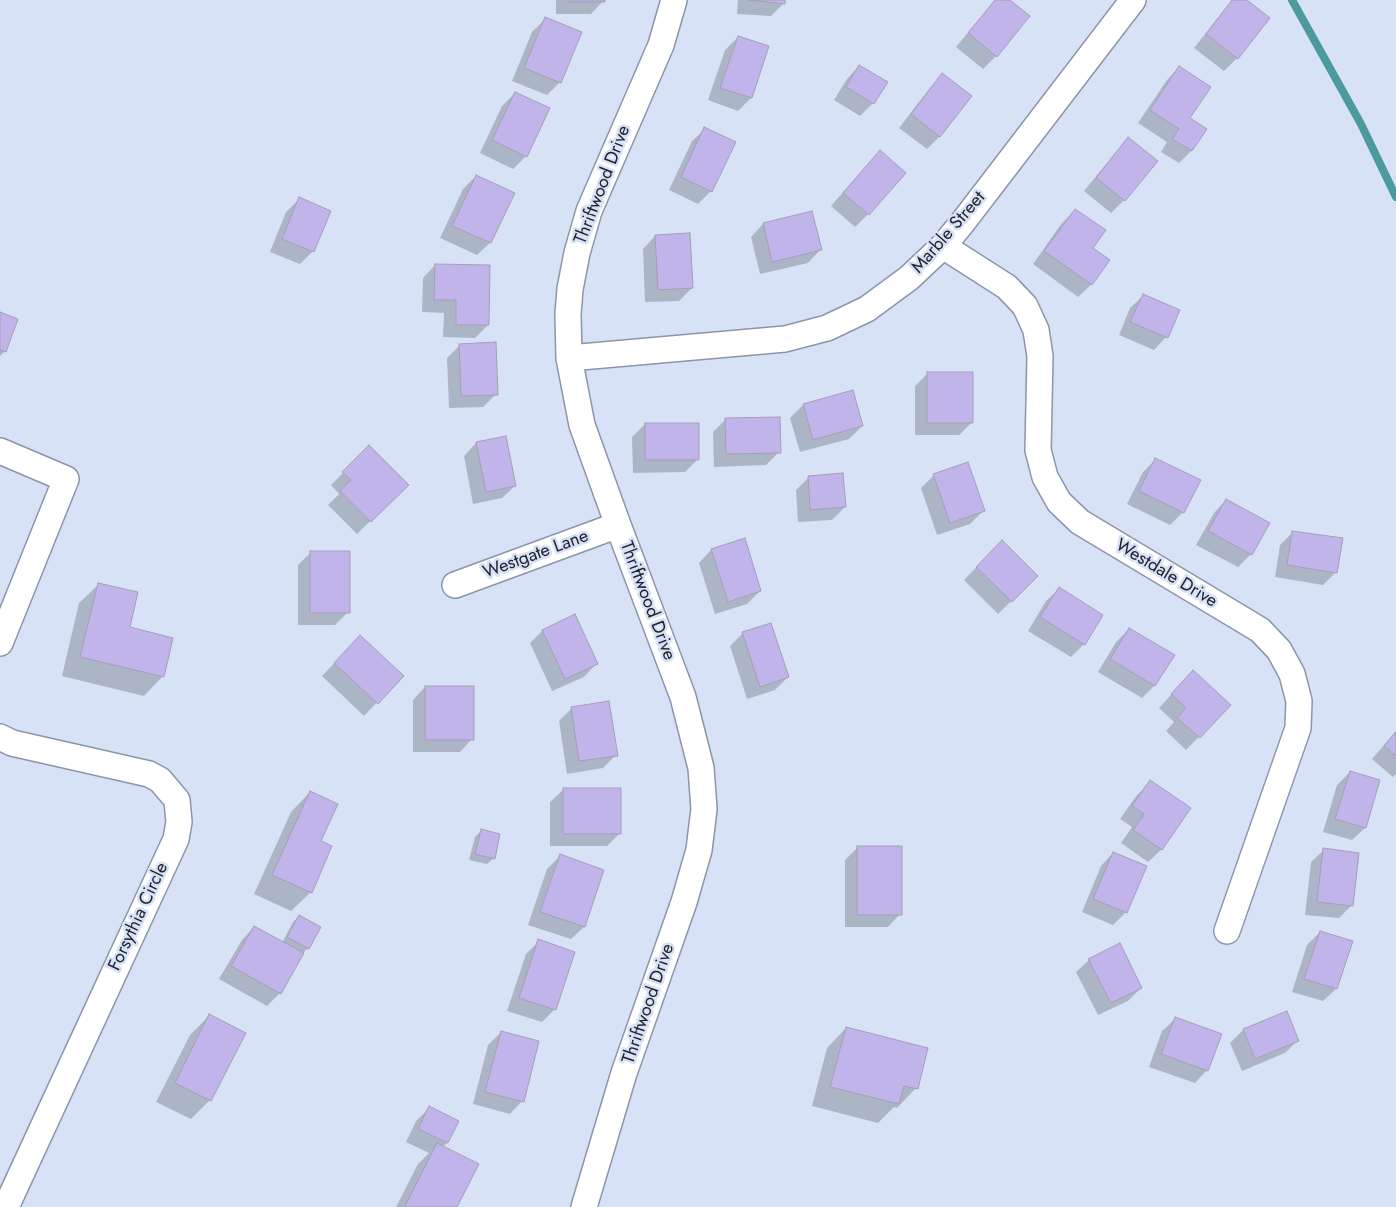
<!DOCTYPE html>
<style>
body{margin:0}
canvas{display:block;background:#d7e2f7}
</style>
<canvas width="1396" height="1207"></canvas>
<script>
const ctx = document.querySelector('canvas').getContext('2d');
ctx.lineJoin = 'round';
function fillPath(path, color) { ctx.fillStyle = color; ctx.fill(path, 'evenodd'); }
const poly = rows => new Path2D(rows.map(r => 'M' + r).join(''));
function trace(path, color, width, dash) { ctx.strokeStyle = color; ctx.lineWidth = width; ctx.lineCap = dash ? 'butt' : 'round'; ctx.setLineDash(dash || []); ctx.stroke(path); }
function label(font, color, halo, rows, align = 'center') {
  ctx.font = font + ' Jost,sans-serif'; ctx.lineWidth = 5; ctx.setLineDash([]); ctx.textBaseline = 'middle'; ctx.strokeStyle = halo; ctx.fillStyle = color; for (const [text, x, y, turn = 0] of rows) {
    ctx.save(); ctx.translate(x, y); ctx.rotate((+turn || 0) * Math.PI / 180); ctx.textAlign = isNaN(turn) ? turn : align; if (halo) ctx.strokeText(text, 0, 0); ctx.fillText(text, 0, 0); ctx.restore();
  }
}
fillPath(poly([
 [556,0,604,0,591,14,556,14],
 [738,0,784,0,784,3,771,16,737,14],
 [995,0,1008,0,996,56,983,69,956,47],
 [1232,0,1245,0,1268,18,1237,58,1224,71,1194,48],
 [545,19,560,82,547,95,512,81,532,32],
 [738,37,768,47,751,98,738,111,708,100,725,50],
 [859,66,873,103,860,116,834,100,847,79],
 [1179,67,1189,119,1191,151,1179,163,1161,152,1167,142,1138,123,1167,80],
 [942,75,970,96,939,137,927,149,899,128,930,88],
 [515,93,526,156,513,169,480,153,502,106],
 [705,129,711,191,698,204,669,190,692,141],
 [1128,139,1156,161,1124,200,1111,213,1084,191,1116,152],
 [867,165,868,214,855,227,831,206],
 [476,176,490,243,477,255,440,238,463,189],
 [299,199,313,251,300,264,270,252,286,212],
 [1075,210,1091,248,1108,260,1091,285,1078,297,1033,264,1062,223],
 [763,224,820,250,808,263,760,274,751,237],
 [655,236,692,288,679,301,645,302,643,249],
 [435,265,488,325,475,338,443,337,444,313,422,312,423,278],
 [1143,296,1166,337,1154,350,1119,335,1130,308],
 [0,314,5,351,0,356],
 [460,345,496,394,483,407,449,408,447,358],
 [928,373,972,422,959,435,915,435,915,386],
 [803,405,862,426,849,439,800,452,790,418],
 [726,419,779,452,766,465,714,467,713,432],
 [645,424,698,459,685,472,633,473,632,437],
 [476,443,515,486,502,498,473,504,464,456],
 [369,447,407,485,357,534,328,505,339,494,331,485],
 [1156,459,1183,512,1170,525,1127,504,1143,472],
 [934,475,983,511,970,524,937,535,921,488],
 [809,477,845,507,832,520,798,522,796,490],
 [1226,500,1268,523,1250,555,1238,567,1196,545,1214,513],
 [1293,532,1336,572,1323,585,1275,577,1280,545],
 [1002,541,1037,576,998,614,964,580],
 [711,550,760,591,747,604,715,614,699,563],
 [311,552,348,612,335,625,298,625,298,565],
 [99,584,163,676,144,696,62,676,79,603],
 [1059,589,1102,615,1084,644,1071,657,1028,631,1046,601],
 [1129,629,1154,686,1142,698,1098,672,1116,642],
 [542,631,596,664,584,677,552,691,530,643],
 [743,633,788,677,775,690,747,699,730,646],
 [347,650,402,676,364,716,322,676],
 [1180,685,1229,706,1186,750,1166,731,1174,722,1159,708],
 [425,687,472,739,460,752,413,752,413,700],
 [572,708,616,755,603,768,567,774,559,721],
 [1396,731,1396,774,1393,777,1372,759],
 [1350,772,1379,781,1365,828,1352,840,1323,832,1337,785],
 [1150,782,1189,809,1161,850,1148,862,1121,843,1132,827,1120,819,1137,795],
 [563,790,620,833,607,846,550,846,550,802],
 [310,792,320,842,311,892,291,911,254,894,291,812],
 [481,831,494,858,487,864,469,860,475,837],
 [858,847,900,914,888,927,845,927,845,860],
 [1324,850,1352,905,1339,918,1305,915,1311,862],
 [1113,853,1126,912,1113,925,1082,912,1101,866],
 [560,856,603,870,584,927,571,939,528,925,547,869],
 [299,916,308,948,301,955,280,993,267,1006,219,979,242,940,254,927,282,943,293,922],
 [1320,932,1336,989,1323,1001,1292,992,1307,945],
 [539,941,555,1009,542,1022,507,1011,526,954],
 [1089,960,1141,988,1128,1001,1098,1015,1076,972],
 [1286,1012,1298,1040,1285,1053,1242,1071,1230,1043,1243,1030],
 [209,1016,210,1100,191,1119,156,1102,190,1035],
 [1175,1019,1207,1070,1195,1083,1149,1067,1162,1031],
 [846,1028,916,1088,897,1108,894,1107,878,1123,812,1106,827,1048],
 [501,1032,522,1101,510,1114,473,1104,488,1045],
 [429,1108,447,1143,443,1147,455,1207,396,1207,418,1164,429,1153,406,1142,416,1121]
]), '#0003');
trace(poly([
 [1292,0,1361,124,1396,197]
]), '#4b9a9e', 8);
const building = poly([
 [568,0,605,0,605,2,568,2,568,0],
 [749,0,785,0,785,4,749,0],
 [995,0,1010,0,1030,16,997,57,968,33,995,0],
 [1232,0,1247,0,1270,18,1238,59,1206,34,1232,0],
 [545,17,582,32,561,83,524,68,545,17],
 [738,36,769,46,752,98,720,88,738,36],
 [859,65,888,82,874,104,846,87,859,65],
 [1179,66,1211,87,1190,118,1207,129,1192,151,1172,139,1179,129,1150,110,1179,66],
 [942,73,972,96,940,137,911,114,942,73],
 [515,92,550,108,527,157,492,140,515,92],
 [704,127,736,142,712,192,681,177,704,127],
 [1128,137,1158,161,1125,201,1096,178,1128,137],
 [880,150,906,173,869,215,843,193,880,150],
 [476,175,515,193,491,243,452,226,476,175],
 [299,197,331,211,314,252,282,239,299,197],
 [1075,209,1106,230,1093,248,1110,260,1092,285,1044,251,1075,209],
 [812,211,822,250,772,262,763,223,812,211],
 [690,233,693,288,658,290,655,235,690,233],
 [435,264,490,265,489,325,456,325,456,300,434,300,435,264],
 [1143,294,1180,310,1168,338,1130,322,1143,294],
 [0,312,18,319,6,352,0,350,0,312],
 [496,342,498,395,461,396,459,344,496,342],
 [927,372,973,372,973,423,927,423,927,372],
 [853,390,863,426,813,440,803,404,853,390],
 [780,417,781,453,726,454,725,418,780,417],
 [645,423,699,423,699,460,645,460,645,423],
 [506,436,516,486,486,492,476,442,506,436],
 [369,445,409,485,371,522,340,491,351,480,342,472,369,445],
 [1155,458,1201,480,1184,513,1139,491,1155,458],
 [968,462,985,511,950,523,933,474,968,462],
 [843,473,846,507,810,510,808,476,843,473],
 [1226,499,1270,523,1252,555,1208,531,1226,499],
 [1292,531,1343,538,1337,573,1287,565,1292,531],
 [745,538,761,591,728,602,711,549,745,538],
 [1002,540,1038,576,1012,602,976,567,1002,540],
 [310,551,350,551,350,613,310,613,310,551],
 [98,583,138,592,130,627,173,638,164,677,80,657,98,583],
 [1059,587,1103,615,1085,645,1040,617,1059,587],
 [575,614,598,664,565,679,542,630,575,614],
 [771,623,789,677,760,687,742,632,771,623],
 [1129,628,1175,655,1155,686,1110,659,1129,628],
 [360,635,404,676,378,704,334,663,360,635],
 [1193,670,1231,705,1200,738,1177,718,1186,708,1171,694,1193,670],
 [425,686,474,686,474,740,425,740,425,686],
 [609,701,618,756,579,761,571,707,609,701],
 [1396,732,1396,756,1384,746,1396,732],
 [1350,771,1380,780,1366,828,1335,819,1350,771],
 [1150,780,1191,808,1162,850,1133,830,1144,814,1132,806,1150,780],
 [563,788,621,788,621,834,563,834,563,788],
 [310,791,338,804,321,841,332,846,312,893,272,875,310,791],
 [481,829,500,834,495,859,475,854,481,829],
 [857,846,902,846,902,915,857,915,857,846],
 [1323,848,1359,853,1353,906,1317,902,1323,848],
 [1113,852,1147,866,1127,913,1093,899,1113,852],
 [560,854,604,870,585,927,540,912,560,854],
 [299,915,321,927,309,949,287,937,299,915],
 [254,926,304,953,281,994,231,966,254,926],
 [1320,931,1353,941,1337,989,1304,979,1320,931],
 [538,939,575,952,556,1010,519,998,538,939],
 [1120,943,1142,988,1111,1003,1088,959,1120,943],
 [1287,1011,1299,1041,1255,1059,1243,1029,1287,1011],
 [209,1014,246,1033,211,1101,175,1083,209,1014],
 [1175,1017,1222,1034,1208,1071,1161,1054,1175,1017],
 [846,1027,928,1048,918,1089,904,1086,899,1104,830,1087,846,1027],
 [501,1031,539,1041,524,1102,485,1092,501,1031],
 [429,1106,459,1121,448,1143,418,1129,429,1106],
 [437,1143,479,1164,457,1207,407,1207,405,1206,437,1143]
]);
fillPath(building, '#c1b4eb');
trace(building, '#a39fb4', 1);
const street = poly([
 [943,246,1007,287,1025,306,1036,330,1040,356,1038,450,1045,477,1059,502,1080,522,1260,630,1279,650,1292,674,1299,701,1298,728,1227,931],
 [569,358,785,339,827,328,867,309,909,278,943,246,963,222,1133,0],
 [0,451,66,479,0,643],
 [455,585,618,525],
 [0,737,12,743,149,774,160,780,177,800,179,822,176,839,6,1207],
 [584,1207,624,1073,684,902,699,850,704,809,701,768,683,697,618,525,582,425,569,358,568,314,570,289,577,253,589,211,661,45,674,0]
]);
trace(street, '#8c95a9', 28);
trace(street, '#fff', 25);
label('18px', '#20242c', '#d7e2f7', [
 ["Thriftwood Drive",603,185,-69],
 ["Marble Street",949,233,-49],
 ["Westgate Lane",536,555,-20],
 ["Westdale Drive",1166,574,31],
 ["Thriftwood Drive",647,601,69],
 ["Forsythia Circle",139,917,-65],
 ["Thriftwood Drive",649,1004,-71]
]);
</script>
